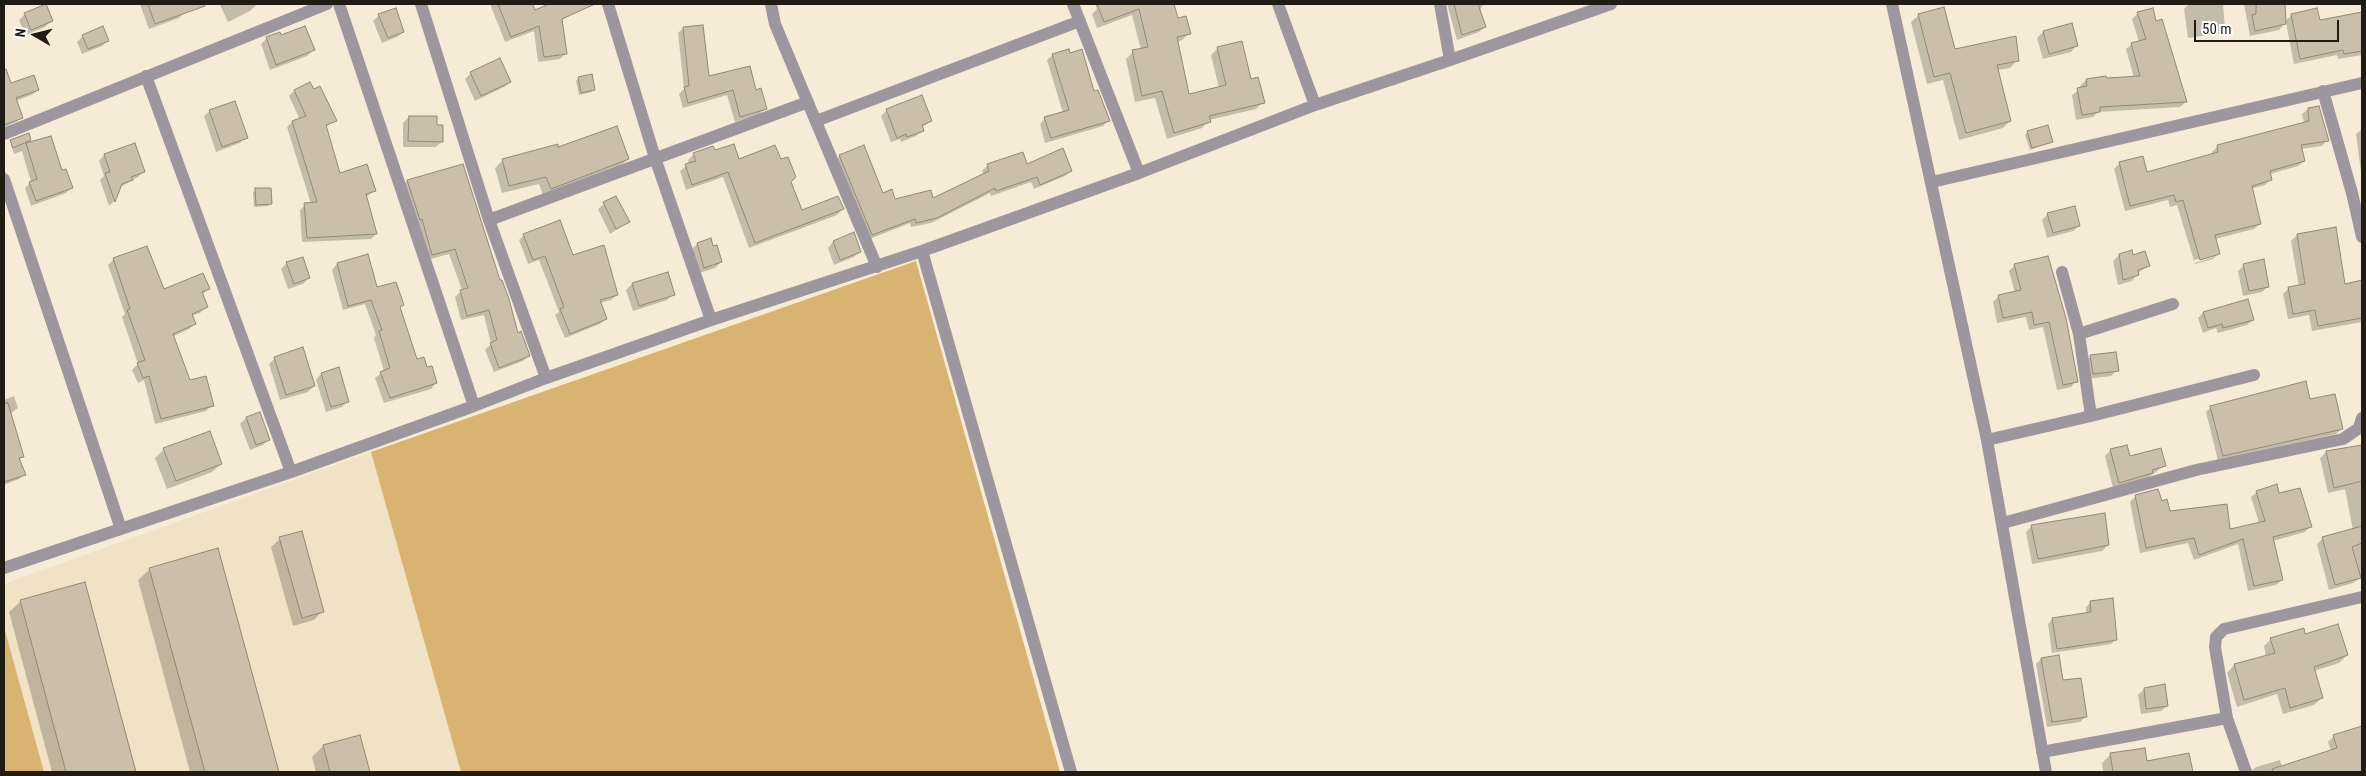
<!DOCTYPE html>
<style>
body{margin:0}
#map{position:relative;width:2366px;height:776px;overflow:hidden;background:#f6ebd6;font-family:"Roboto Condensed",sans-serif}
canvas{display:block}
.frame{position:absolute;inset:0;border:5px solid #201c14;pointer-events:none}
.north{position:absolute;left:10px;top:10px;width:50px;height:50px;-webkit-text-stroke:4px #fff;paint-order:stroke;rotate:278deg;font-size:14px;font-weight:700;line-height:20px;text-align:center;color:#201c14}
.north::after{content:'';display:block;margin:auto;width:18px;height:22px;background:#201c14;clip-path:polygon(50% 0,100% 100%,50% 72%,0 100%)}
.scale{position:absolute;left:2194px;top:20px;width:145px;height:22px;box-sizing:border-box;border:2px solid #201c14;border-top:0;padding-left:6px;font-size:15px;line-height:18px;white-space:nowrap;color:#201c14;-webkit-text-stroke:4px #fff;paint-order:stroke}
</style>
<div id="map">
<canvas width="2366" height="776"></canvas>
<div class="frame"></div>
<div class="north">N</div>
<div class="scale">50 m</div>
</div>
<script>
const ctx = document.querySelector('canvas').getContext('2d');
ctx.lineJoin = 'round';
function fillPath(path, color) { ctx.fillStyle = color; ctx.fill(path, 'evenodd'); }
const poly = rows => new Path2D(rows.map(r => 'M' + r).join(''));
function trace(path, color, width, dash) { ctx.strokeStyle = color; ctx.lineWidth = width; ctx.lineCap = dash ? 'butt' : 'round'; ctx.setLineDash(dash || []); ctx.stroke(path); }
fillPath(poly([
 [371,452,461,772,4,772,4,584]
]), '#f1e2c6');
fillPath(poly([
 [916,261,1060,772,461,772,371,452],
 [4,627,44,772,4,772]
]), '#d8b371');
fillPath(poly([
 [140,4,182,4,185,12,179,18,149,29],
 [221,4,255,4,256,5,250,11,228,22,220,5],
 [490,4,531,4,534,11,552,4,566,4,570,14,561,21,566,53,560,59,538,62,534,31,505,42],
 [1095,4,1173,4,1177,20,1189,33,1182,40,1177,42,1188,96,1219,88,1211,55,1218,48,1250,80,1263,102,1256,109,1209,120,1202,128,1167,139,1155,98,1135,102,1126,59,1133,52,1141,50,1132,15,1097,28,1092,14,1097,9],
 [1447,4,1484,4,1479,11,1485,27,1479,32,1457,40],
 [2196,4,2223,4,2225,29,2221,33,2188,38,2184,9,2188,5],
 [2244,4,2284,4,2284,22,2292,15,2319,21,2362,14,2362,55,2338,59,2337,55,2294,64,2286,22,2279,30,2250,36],
 [2138,13,2156,23,2186,102,2180,107,2098,112,2093,117,2076,120,2072,95,2081,88,2080,86,2086,80,2134,78,2126,49,2132,44,2139,42,2132,19],
 [25,14,51,21,45,27,25,35,19,20],
 [379,15,403,32,397,37,382,43,373,21],
 [1919,15,1954,50,2017,60,2010,68,1997,70,2010,121,2003,128,1959,140,1943,80,1927,84,1911,22],
 [683,28,708,78,755,91,765,108,760,114,735,122,727,95,683,108,679,94,684,89,678,33],
 [2043,32,2076,46,2071,52,2043,59,2037,38],
 [83,36,108,40,102,46,82,54,77,42],
 [281,37,313,50,307,56,270,70,261,44,267,38],
 [1053,55,1093,92,1108,121,1103,126,1045,143,1040,124,1045,118,1063,113,1047,60],
 [471,73,510,82,504,87,475,101,465,79],
 [33,76,38,89,33,94,16,101,22,117,16,122,5,127,4,87],
 [578,79,594,90,591,92,579,95,576,81],
 [294,91,335,120,325,128,339,174,374,191,366,197,376,234,371,239,302,242,300,210,305,205,311,204,287,127,292,122,300,120,289,96],
 [2308,109,2327,140,2322,146,2301,149,2304,161,2298,166,2270,174,2271,179,2265,185,2251,189,2260,224,2254,229,2215,239,2219,253,2213,259,2195,264,2177,205,2170,207,2168,200,2125,211,2114,169,2120,163,2146,174,2212,155,2212,152,2218,146,2304,123,2302,114],
 [2214,254,2214,257,2195,263,2194,260],
 [887,110,931,121,921,128,922,131,916,136,901,142,900,139,891,142,881,116],
 [210,111,246,137,240,143,216,152,204,116],
 [409,117,436,126,442,141,436,147,403,147,403,123],
 [2362,129,2362,172,2361,172,2356,134],
 [2028,132,2052,142,2030,150,2025,135],
 [28,134,31,143,61,172,71,188,66,193,31,206,25,188,31,182,22,151,14,154,11,145,16,139],
 [714,152,790,181,801,212,843,209,837,215,749,248,723,177,686,190,680,171,689,164,688,160,694,154],
 [104,155,144,171,138,177,119,188,114,201,109,206,100,180,104,176,99,161],
 [840,156,882,194,895,200,932,200,984,175,982,171,988,165,1026,165,1071,171,1065,176,1034,189,1031,182,991,196,990,193,931,223,911,227,910,223,867,240,834,162],
 [628,159,620,167,543,195,539,184,502,193,495,168,503,160],
 [462,165,517,334,528,356,523,361,494,372,485,350,491,344,484,315,461,320,455,297,462,290,449,254,427,260,402,187,407,181],
 [256,190,271,203,268,206,254,207,253,192],
 [616,198,628,222,610,234,598,209,604,204],
 [2048,214,2079,226,2073,231,2047,238,2042,220],
 [524,235,572,257,617,295,611,300,600,303,606,319,600,324,565,338,555,315,559,312,539,260,528,264,519,240],
 [853,235,860,251,854,257,834,265,828,248,833,242],
 [2297,235,2344,285,2362,281,2362,322,2312,331,2309,315,2288,319,2283,294,2289,288,2299,287,2291,241],
 [710,239,721,262,715,268,699,273,691,250,697,244],
 [2119,255,2132,256,2148,266,2138,273,2132,281,2118,285,2113,261],
 [2048,257,2076,381,2071,387,2057,390,2043,327,2029,330,2026,317,1997,323,1993,302,1999,296,2015,293,2009,271,2015,265],
 [114,259,163,291,208,289,203,294,206,307,200,313,192,316,195,324,189,329,172,337,189,382,212,405,206,411,155,424,144,380,138,383,132,370,138,364,122,317,125,314,108,265],
 [287,263,309,278,303,284,288,289,281,269],
 [337,264,403,305,399,308,416,361,427,369,436,383,431,389,384,403,375,378,384,371,374,338,376,335,365,304,343,310,332,270],
 [2244,265,2268,286,2262,292,2243,296,2238,271],
 [667,273,673,294,667,300,633,311,626,290,632,284],
 [2203,313,2253,320,2247,325,2218,333,2216,328,2203,333,2198,318],
 [2091,356,2117,370,2111,376,2087,379,2085,362],
 [275,358,314,386,308,392,280,400,269,364],
 [321,374,348,401,342,407,326,412,316,380],
 [14,396,18,408,10,414,22,457,19,460,24,474,19,479,4,485,4,400],
 [2309,401,2342,429,2336,434,2218,461,2206,412,2211,407],
 [259,413,269,439,263,445,250,450,240,424,246,418],
 [2362,445,2362,577,2353,583,2329,590,2317,544,2323,538,2353,530,2345,489,2328,493,2320,458,2326,452],
 [164,449,221,464,212,472,167,489,155,458],
 [2111,450,2130,458,2164,466,2146,479,2113,488,2105,456],
 [2257,492,2311,526,2305,532,2273,541,2282,580,2276,585,2248,591,2238,544,2194,560,2188,543,2140,553,2130,502,2136,496,2161,502,2169,513,2229,531,2259,523,2251,497],
 [2032,526,2108,545,2102,551,2032,564,2026,532],
 [280,539,322,611,314,620,293,626,271,547],
 [217,550,278,772,190,772,138,580,150,569],
 [84,583,135,772,52,772,9,612,21,601],
 [2091,602,2116,639,2111,644,2052,653,2048,624,2053,619,2086,614,2086,607],
 [2304,636,2347,655,2339,663,2314,671,2322,698,2314,705,2283,714,2277,694,2237,707,2227,673,2234,665,2266,656,2264,646,2271,639],
 [2058,657,2062,682,2086,716,2080,722,2047,727,2036,664,2041,659],
 [2144,689,2167,706,2161,711,2141,714,2138,695],
 [2362,727,2362,772,2250,772,2256,767,2280,760,2282,767,2331,751,2328,742,2334,736],
 [359,736,369,772,316,772,312,757,323,746],
 [2111,754,2146,763,2188,755,2192,772,2103,772,2102,763]
]), '#0003');
const building = poly([
 [46,4,53,21,31,30,24,13,46,4],
 [148,4,205,4,205,6,155,24,148,4],
 [498,4,533,4,535,10,549,4,595,4,562,19,567,54,544,57,539,26,511,37,498,4],
 [1097,4,1174,4,1178,18,1186,16,1191,34,1177,37,1189,94,1226,85,1217,47,1242,41,1251,79,1258,77,1265,103,1209,116,1211,122,1174,133,1162,91,1142,96,1132,50,1148,47,1139,9,1104,22,1097,4],
 [1454,4,1478,4,1486,27,1462,35,1454,4],
 [2256,4,2285,4,2286,24,2255,31,2252,15,2256,14,2256,4],
 [1944,7,1955,49,2016,36,2019,61,1997,65,2011,121,1966,133,1950,73,1934,77,1918,14,1944,7],
 [396,8,404,32,388,38,378,14,396,8],
 [2153,8,2156,21,2162,19,2187,102,2100,107,2100,112,2082,115,2077,88,2087,86,2086,79,2106,76,2107,78,2140,76,2131,43,2146,39,2137,12,2153,8],
 [2317,8,2320,20,2362,12,2362,51,2344,54,2343,50,2300,59,2291,14,2317,8],
 [2072,23,2078,46,2049,54,2043,31,2072,23],
 [703,25,709,76,750,66,756,90,761,88,767,109,740,117,733,90,688,103,684,87,689,86,683,27,703,25],
 [103,26,109,41,88,49,82,35,103,26],
 [305,26,315,50,276,65,266,37,280,32,281,35,305,26],
 [1069,49,1070,53,1082,49,1094,91,1098,90,1110,121,1051,138,1044,117,1069,110,1052,54,1069,49],
 [500,58,511,82,481,96,470,72,500,58],
 [4,69,6,69,11,83,34,75,39,90,16,98,23,118,4,125,4,69],
 [592,74,595,90,581,93,578,77,592,74],
 [310,82,314,89,320,86,337,121,326,125,340,173,367,164,376,191,366,194,377,234,307,238,304,203,317,202,292,121,306,116,294,90,310,82],
 [922,95,932,121,922,125,924,131,907,137,906,134,897,138,886,109,922,95],
 [235,101,248,138,222,147,209,110,235,101],
 [2319,106,2329,141,2301,145,2305,161,2270,171,2272,180,2252,186,2261,224,2215,235,2220,254,2200,260,2183,200,2176,202,2174,195,2130,206,2119,162,2143,156,2147,172,2218,152,2217,145,2309,121,2308,108,2319,106],
 [409,116,437,116,437,125,443,125,443,142,408,141,409,116],
 [2048,125,2053,142,2032,148,2027,131,2048,125],
 [617,126,629,159,551,189,546,177,509,186,502,159,558,144,558,147,617,126],
 [29,133,31,140,13,148,10,140,29,133],
 [51,136,62,170,66,169,73,188,36,201,29,182,37,179,26,143,51,136],
 [135,143,145,172,131,177,133,180,122,184,115,202,105,173,110,172,104,154,135,143],
 [734,144,739,159,775,145,781,159,788,157,796,177,791,182,802,210,838,196,844,209,755,243,728,172,692,185,685,164,696,161,693,153,713,146,715,150,734,144],
 [864,145,883,193,892,189,895,199,931,190,933,198,989,171,987,164,1023,152,1027,164,1063,148,1072,171,1040,185,1037,177,996,191,995,188,937,218,916,223,915,219,872,235,839,155,864,145],
 [463,164,500,280,502,280,509,299,518,333,521,331,530,356,499,368,490,343,497,340,489,310,467,316,460,290,468,288,455,249,432,255,422,219,420,220,407,180,463,164],
 [255,188,271,188,272,204,256,205,255,188],
 [616,196,630,222,616,229,603,202,616,196],
 [2075,206,2080,226,2053,233,2047,213,2075,206],
 [560,220,573,255,604,245,618,295,600,300,607,319,570,334,560,309,564,307,545,256,533,260,523,234,560,220],
 [2336,227,2345,284,2362,280,2362,318,2318,326,2315,310,2293,314,2288,287,2305,284,2297,234,2336,227],
 [854,232,861,252,840,260,833,241,854,232],
 [711,238,713,246,717,245,722,262,704,268,697,243,711,238],
 [147,246,164,289,203,273,210,289,202,292,208,307,192,314,196,324,173,334,190,380,206,376,214,406,161,419,149,376,143,378,137,363,145,360,127,310,130,309,113,258,147,246],
 [2132,250,2133,255,2145,251,2150,266,2138,270,2139,275,2123,280,2119,254,2132,250],
 [368,254,377,287,396,282,404,305,400,307,417,359,424,357,427,367,432,366,437,383,390,398,380,372,390,368,379,331,382,330,371,300,348,306,337,263,368,254],
 [2048,256,2066,318,2078,382,2063,385,2049,322,2034,325,2032,312,2003,318,1998,295,2021,290,2014,264,2048,256],
 [303,257,310,278,294,284,286,262,303,257],
 [2264,259,2269,287,2249,291,2243,264,2264,259],
 [668,272,675,295,639,306,632,283,668,272],
 [2248,299,2254,320,2223,328,2222,324,2208,328,2203,312,2248,299],
 [303,347,315,386,286,395,274,357,303,347],
 [2116,352,2119,371,2093,374,2090,355,2116,352],
 [339,367,349,402,331,407,321,373,339,367],
 [2306,381,2310,399,2335,394,2343,429,2223,456,2210,406,2306,381],
 [4,403,8,403,24,457,19,458,26,475,4,482,4,403],
 [260,412,270,440,256,445,246,417,260,412],
 [210,431,222,464,176,481,163,448,210,431],
 [2127,445,2130,456,2161,448,2166,466,2152,470,2153,473,2119,483,2110,449,2127,445],
 [2362,445,2362,481,2334,488,2326,451,2362,445],
 [2277,484,2279,493,2300,488,2312,527,2273,537,2283,580,2254,586,2243,539,2199,555,2194,538,2146,548,2135,495,2158,489,2162,501,2167,499,2170,511,2227,504,2230,529,2265,521,2256,491,2277,484],
 [2105,513,2109,545,2038,559,2031,525,2105,513],
 [2362,526,2362,543,2352,547,2361,578,2335,585,2322,537,2362,526],
 [302,531,324,612,302,618,279,537,302,531],
 [218,548,279,772,205,772,149,568,218,548],
 [85,582,136,772,66,772,20,600,85,582],
 [2113,598,2117,640,2057,649,2052,618,2091,612,2090,601,2113,598],
 [2338,624,2348,655,2314,667,2323,698,2290,708,2285,688,2244,700,2234,664,2275,653,2270,638,2304,628,2305,634,2338,624],
 [2059,655,2063,680,2081,678,2087,717,2052,722,2041,658,2059,655],
 [2165,684,2168,706,2146,709,2144,688,2165,684],
 [2362,726,2362,772,2273,772,2272,769,2337,748,2333,735,2362,726],
 [360,735,370,772,330,772,323,745,360,735],
 [2145,748,2147,761,2189,753,2193,772,2113,772,2110,753,2145,748]
]);
fillPath(building, '#cbbfac');
trace(building, '#938875', 1);
trace(poly([
 [339,4,474,406],
 [421,4,489,220,546,378],
 [608,4,655,158,711,320],
 [771,4,775,24,877,267],
 [1073,4,1139,173],
 [1278,4,1315,105],
 [1440,4,1450,60],
 [1892,4,1987,440,2046,772],
 [146,76,291,472],
 [2323,91,2352,193,2362,237],
 [816,121,1080,21],
 [4,134,327,4],
 [4,179,121,529],
 [1932,182,2362,83],
 [489,220,808,102],
 [922,251,1071,772],
 [2079,334,2173,304],
 [2091,416,2254,375],
 [1987,440,2091,416,2079,334,2062,272],
 [2003,523,2196,470,2343,439,2359,428,2362,418],
 [4,568,291,472,474,406,546,378,711,320,922,251,1139,173,1315,105,1450,60,1611,4],
 [2042,752,2227,718],
 [2246,772,2227,718,2215,647,2216,637,2224,629,2362,597]
]), '#9c969f', 12);
</script>
